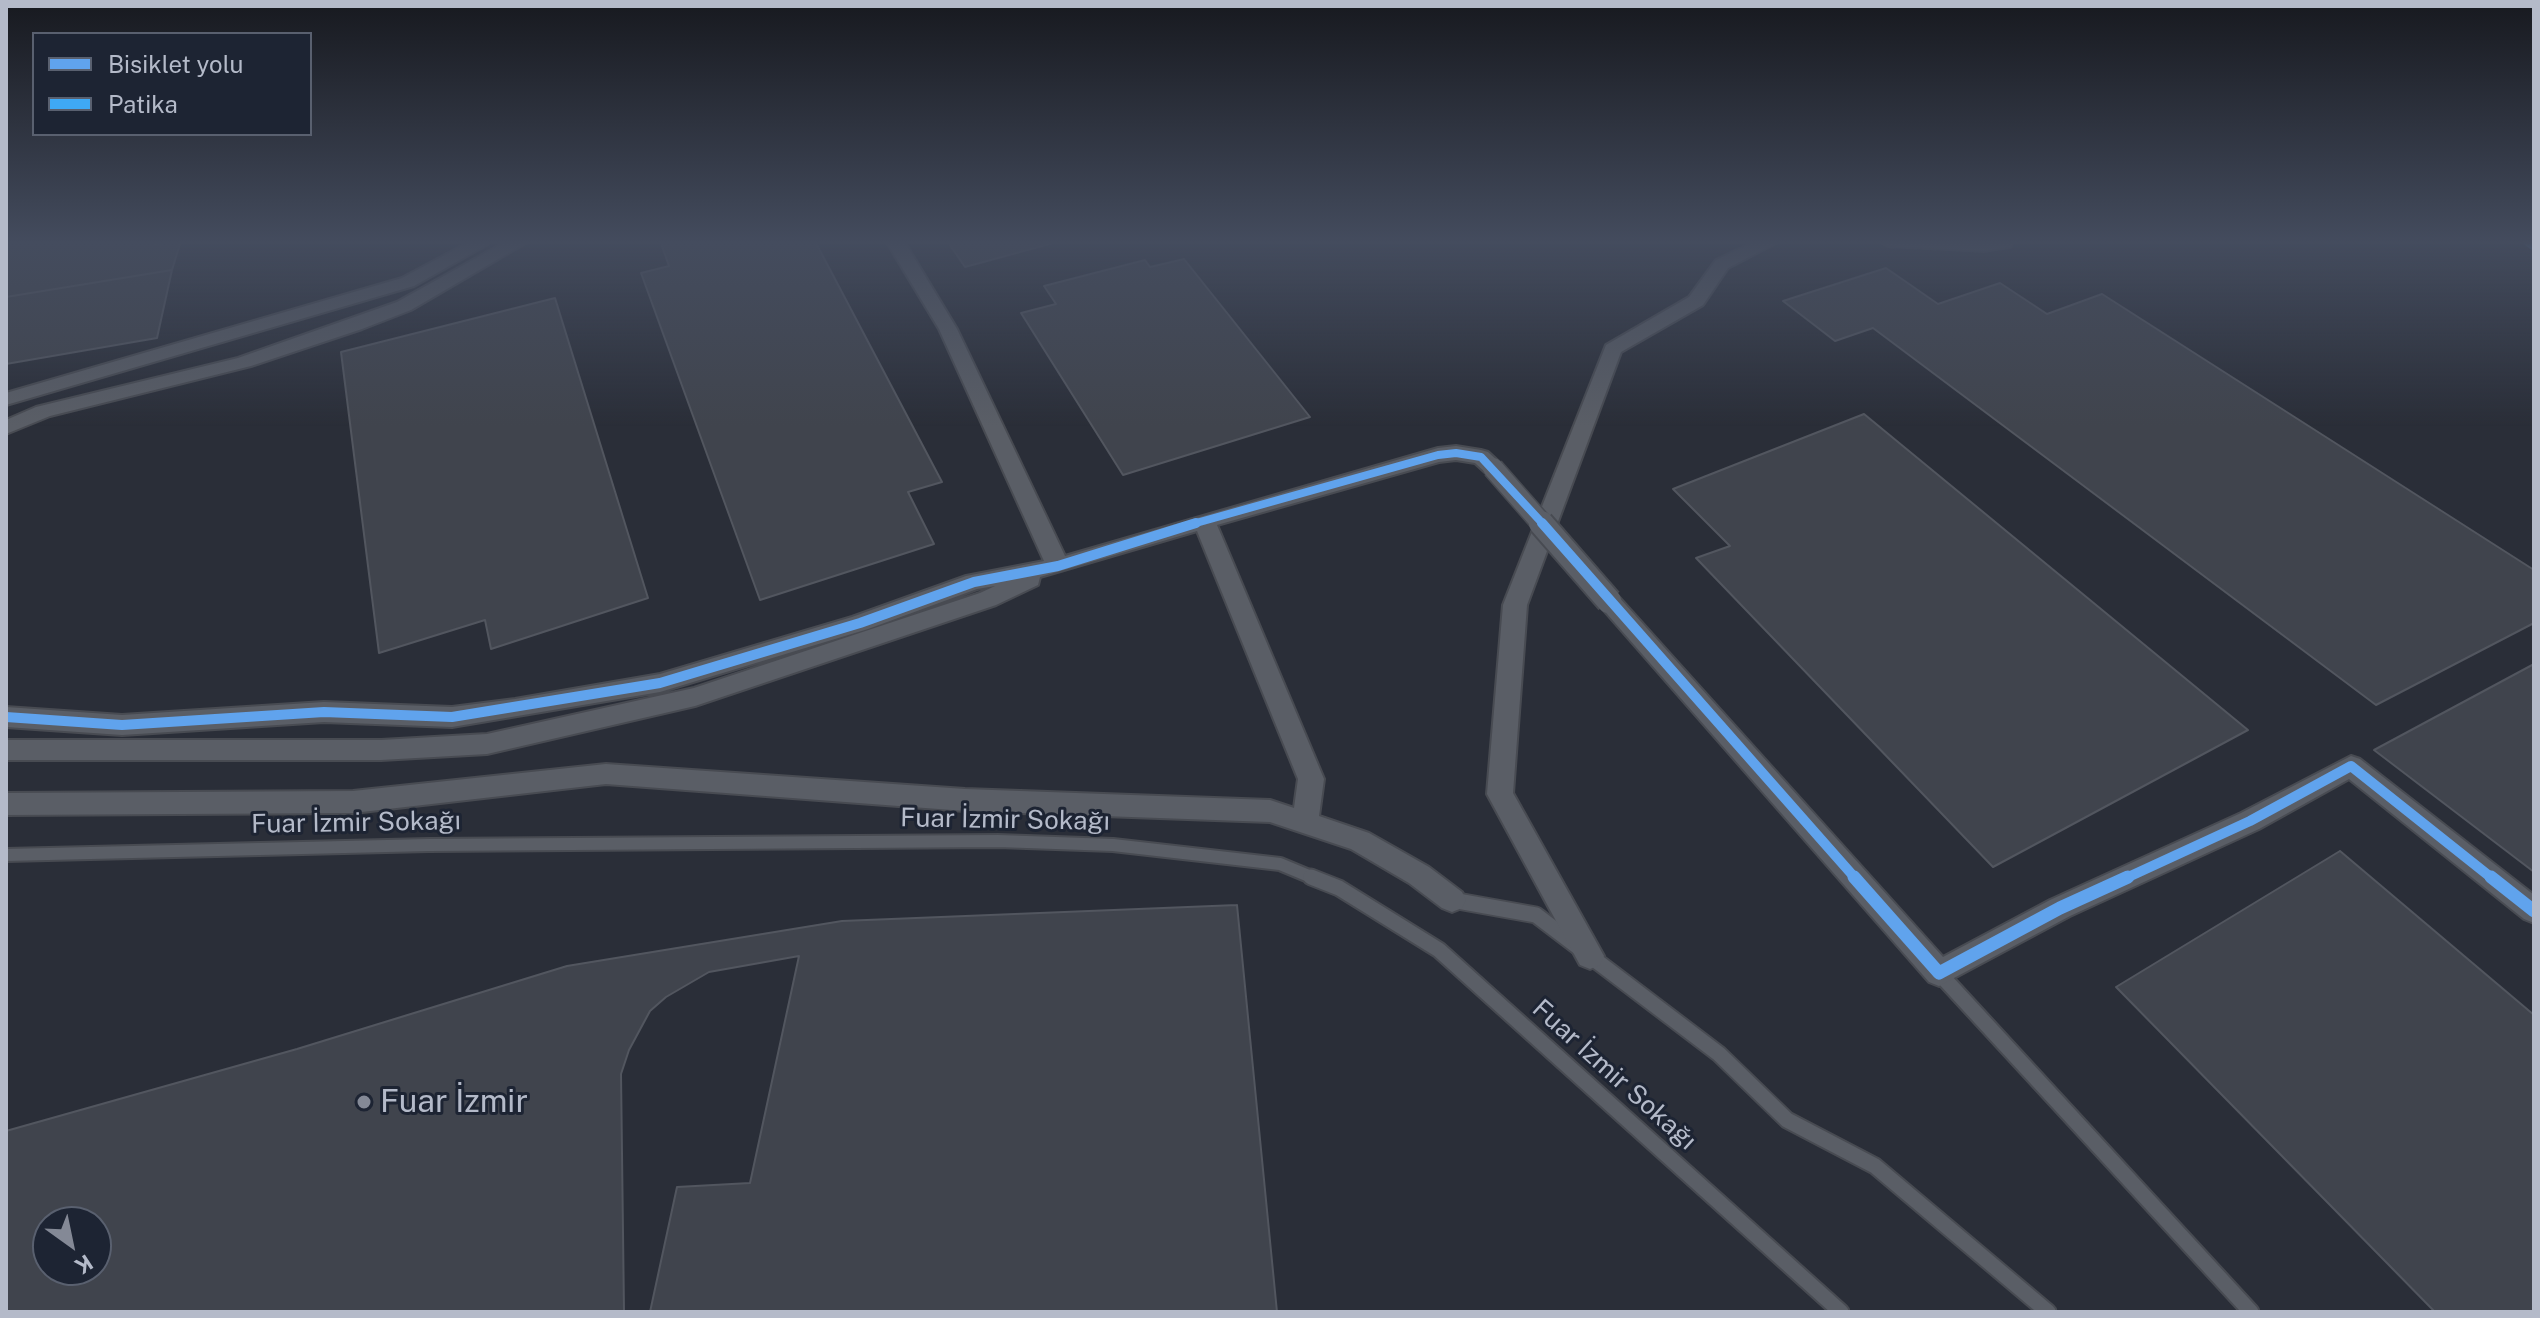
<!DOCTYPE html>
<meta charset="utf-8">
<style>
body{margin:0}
#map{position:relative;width:2540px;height:1318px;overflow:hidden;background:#2a2e38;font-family:"Public Sans",sans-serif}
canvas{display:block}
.frame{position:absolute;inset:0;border:8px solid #b4bac9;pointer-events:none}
.legend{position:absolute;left:32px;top:32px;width:280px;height:104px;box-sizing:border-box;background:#1d2433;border:2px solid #59606f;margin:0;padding:10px 14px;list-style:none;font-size:24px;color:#b4bac9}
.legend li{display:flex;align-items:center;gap:16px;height:40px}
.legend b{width:40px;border:2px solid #59606f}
.north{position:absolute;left:32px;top:1206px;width:80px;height:80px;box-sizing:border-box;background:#1d2433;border:2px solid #59606f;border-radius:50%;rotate:147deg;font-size:22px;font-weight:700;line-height:32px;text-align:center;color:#b4bac9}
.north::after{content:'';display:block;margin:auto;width:28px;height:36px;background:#848996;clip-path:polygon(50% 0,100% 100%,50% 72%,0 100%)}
</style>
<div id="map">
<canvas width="2540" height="1318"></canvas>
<div class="frame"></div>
<ul class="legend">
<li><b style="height:10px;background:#60a3ed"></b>Bisiklet yolu</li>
<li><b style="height:10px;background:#3fa9f5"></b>Patika</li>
</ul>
<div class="north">K</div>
</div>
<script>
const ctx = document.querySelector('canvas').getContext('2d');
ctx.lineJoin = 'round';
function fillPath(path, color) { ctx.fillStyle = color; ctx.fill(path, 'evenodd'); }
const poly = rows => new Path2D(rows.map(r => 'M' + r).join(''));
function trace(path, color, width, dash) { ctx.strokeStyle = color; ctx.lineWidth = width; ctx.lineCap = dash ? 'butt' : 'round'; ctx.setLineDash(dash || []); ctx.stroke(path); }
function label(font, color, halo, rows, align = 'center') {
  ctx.font = font + ' "Public Sans",sans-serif'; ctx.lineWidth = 6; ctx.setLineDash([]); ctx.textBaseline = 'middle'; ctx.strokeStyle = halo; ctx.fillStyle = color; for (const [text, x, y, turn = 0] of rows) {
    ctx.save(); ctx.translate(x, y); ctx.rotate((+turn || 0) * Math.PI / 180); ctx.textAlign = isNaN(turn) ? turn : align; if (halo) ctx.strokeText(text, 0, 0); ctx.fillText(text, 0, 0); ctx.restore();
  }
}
const building = poly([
 [6,241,155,241,154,244,181,241,172,270,6,297,6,241],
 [660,241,815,241,942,482,908,492,934,544,760,600,641,273,669,266,660,241],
 [947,241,1061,241,965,267,947,241],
 [1184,259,1310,417,1123,475,1021,313,1056,304,1044,286,1145,260,1150,267,1184,259],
 [1886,268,1938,304,2000,283,2047,314,2102,294,2534,570,2534,623,2376,705,1873,328,1835,341,1783,301,1886,268],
 [172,270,157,338,6,364,6,297,172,270],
 [555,298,648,598,491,649,485,620,379,653,341,352,555,298],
 [1864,414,2248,730,1993,867,1696,558,1730,546,1673,489,1864,414],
 [2534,664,2534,872,2374,750,2534,664],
 [2340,851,2534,1015,2534,1312,2435,1312,2116,987,2340,851],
 [1237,905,1277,1312,650,1312,677,1187,750,1183,799,956,709,972,666,997,650,1011,629,1050,621,1074,624,1312,6,1312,6,1131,297,1049,567,966,842,921,1237,905],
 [48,1222,96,1222,96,1270,48,1270,48,1222]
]);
fillPath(building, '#40444d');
trace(building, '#52565f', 2);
const laneFar1 = poly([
 [6,855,429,845,998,841,1113,845,1280,864,1316,879]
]);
const lane = poly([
 [1311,877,1339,888,1439,950,1841,1312],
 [1452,900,1536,915,1719,1054,1787,1120,1875,1166,2048,1312],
 [1939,973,2251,1312]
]);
const street = poly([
 [471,241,486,241,488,244,414,286,6,405,6,393,402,278,471,241],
 [507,241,529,241,411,310,362,329,251,366,50,416,6,434,6,420,36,407,238,358,397,302,507,241],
 [886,241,904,241,957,329,1065,556,1438,448,1456,446,1481,450,1488,452,1500,463,1504,468,1493,475,1486,473,1475,463,1456,460,1439,462,1217,525,1324,779,1319,816,1369,833,1429,867,1462,892,1466,900,1462,908,1452,912,1442,908,1409,883,1351,849,1270,822,965,811,606,784,353,813,6,815,6,793,353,791,606,764,965,789,1270,800,1294,808,1298,779,1197,531,1040,577,1038,585,996,605,695,706,487,754,381,760,6,760,6,740,381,740,487,734,694,688,980,593,995,586,977,589,868,629,660,692,452,727,324,722,122,735,6,727,6,707,122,715,324,702,452,707,515,699,660,674,852,617,966,576,1044,561,939,329,886,241],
 [1756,241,1780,241,1728,268,1703,305,1621,352,1527,605,1513,793,1604,956,1600,965,1590,969,1580,965,1487,794,1503,605,1606,345,1689,297,1716,260,1756,241],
 [1879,241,2012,241,2013,243,2010,247,1984,251,1888,246,1879,241],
 [1609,593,1617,595,1943,957,2050,900,2241,813,2351,756,2360,759,2534,895,2534,923,2524,919,2349,779,2259,829,2070,916,1939,986,1929,982,1601,607,1597,601,1601,595,1609,593]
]);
trace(laneFar1, '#484b52', 16);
trace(lane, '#484b52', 19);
trace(street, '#484b52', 4);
trace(laneFar1, '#5a5e66', 12);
trace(lane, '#5a5e66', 15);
fillPath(street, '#5a5e66');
const streetBridgeFar1 = poly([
 [1493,468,1543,525]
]);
const streetBridge = poly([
 [1541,523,1609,601]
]);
trace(streetBridgeFar1, '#484b52', 23, []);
trace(streetBridge, '#484b52', 28, []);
trace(streetBridgeFar1, '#5a5e66', 20);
trace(streetBridge, '#5a5e66', 24);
trace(poly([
 [2525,241,2534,247]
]), '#3fa9f5', 7, [13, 7]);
trace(poly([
 [1189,525,1438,455,1456,453,1481,457,1544,525]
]), '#60a3ed', 8);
trace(poly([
 [1542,523,1856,879],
 [6,717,122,725,324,712,452,717,660,683,860,623,974,582,1058,566,1196,523],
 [2124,879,2250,821,2351,766,2493,879]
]), '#60a3ed', 10);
trace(poly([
 [1854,877,1939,973,2060,908,2128,877],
 [2491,877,2534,911]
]), '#60a3ed', 13);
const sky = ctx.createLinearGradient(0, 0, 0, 426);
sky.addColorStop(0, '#17191f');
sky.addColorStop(0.57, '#444c5e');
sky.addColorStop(1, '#444c5e00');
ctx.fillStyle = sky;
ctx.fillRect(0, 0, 2540, 426);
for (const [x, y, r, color] of [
 [364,1102,8,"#848996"]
]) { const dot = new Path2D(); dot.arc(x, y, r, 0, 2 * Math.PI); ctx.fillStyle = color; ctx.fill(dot); trace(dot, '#1d2433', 3); }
label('26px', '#b4bac9', '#1d2433', [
 ["Fuar İzmir Sokağı",1005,820,1],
 ["Fuar İzmir Sokağı",356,823,-1],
 ["Fuar İzmir Sokağı",1614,1075,42]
]);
label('32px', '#b4bac9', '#1d2433', [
 ["Fuar İzmir",380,1102]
], 'left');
</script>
